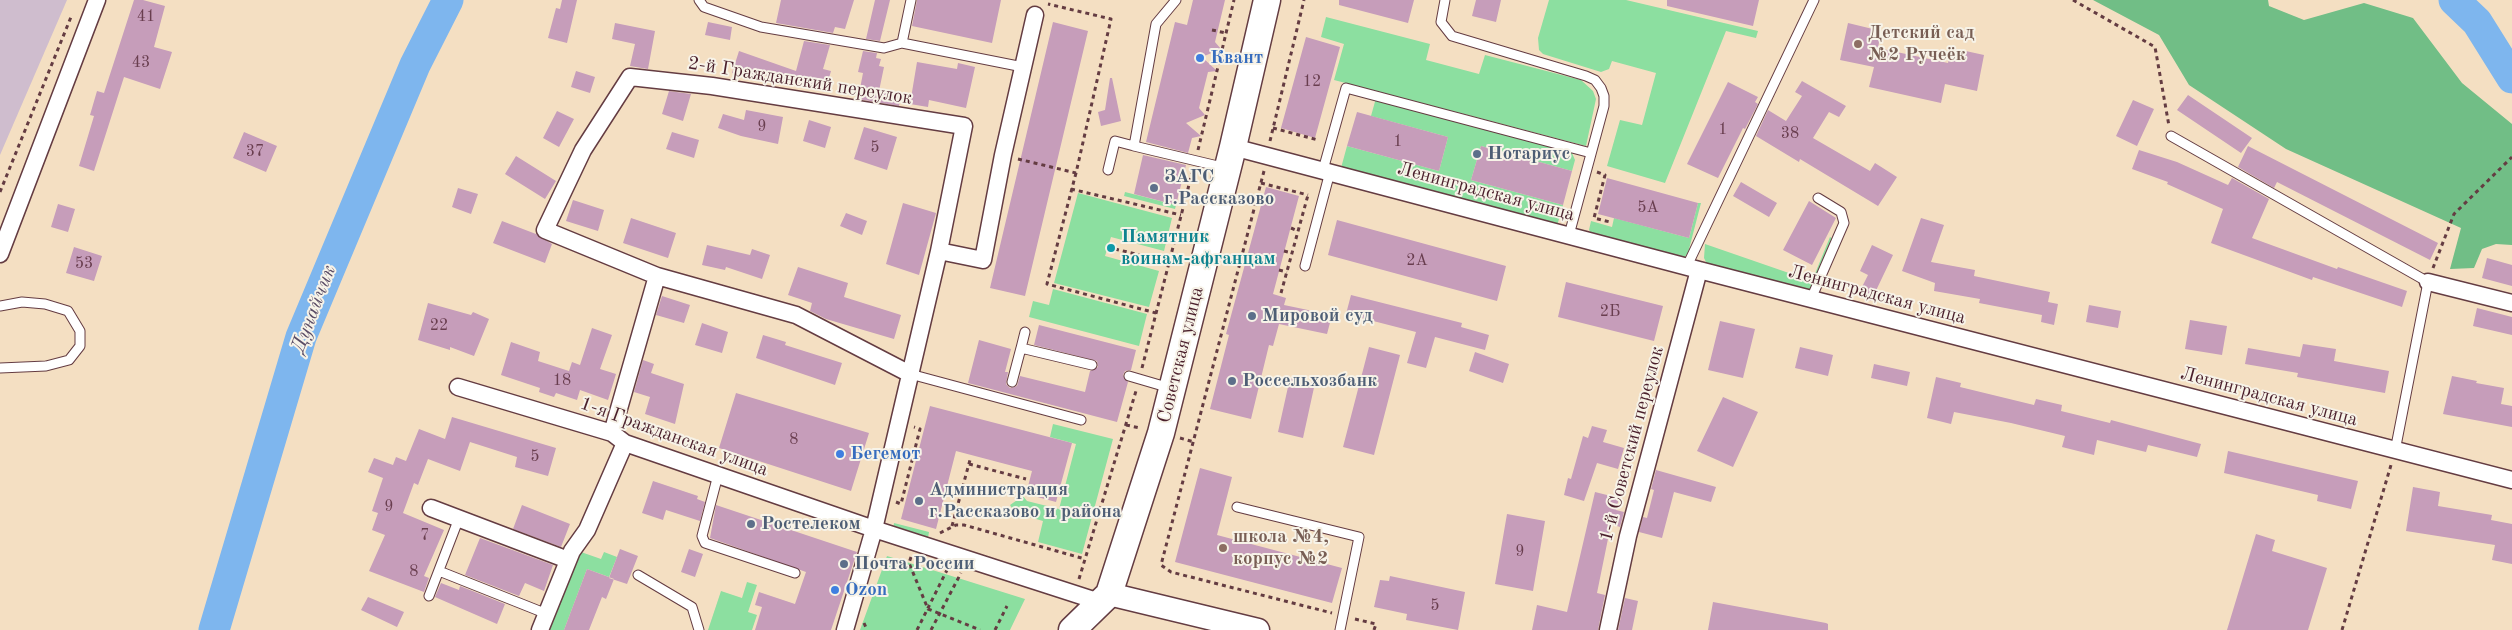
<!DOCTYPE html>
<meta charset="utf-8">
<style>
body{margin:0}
canvas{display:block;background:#f4dfc2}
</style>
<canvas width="2512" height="630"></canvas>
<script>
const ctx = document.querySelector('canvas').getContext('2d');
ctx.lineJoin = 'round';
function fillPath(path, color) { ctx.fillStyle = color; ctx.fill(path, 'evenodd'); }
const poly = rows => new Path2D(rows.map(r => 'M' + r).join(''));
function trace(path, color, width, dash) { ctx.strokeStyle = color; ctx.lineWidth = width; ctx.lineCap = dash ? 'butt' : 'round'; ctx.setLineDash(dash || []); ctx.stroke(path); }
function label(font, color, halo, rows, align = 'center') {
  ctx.font = font + ' "Old Standard TT",serif'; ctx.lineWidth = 4; ctx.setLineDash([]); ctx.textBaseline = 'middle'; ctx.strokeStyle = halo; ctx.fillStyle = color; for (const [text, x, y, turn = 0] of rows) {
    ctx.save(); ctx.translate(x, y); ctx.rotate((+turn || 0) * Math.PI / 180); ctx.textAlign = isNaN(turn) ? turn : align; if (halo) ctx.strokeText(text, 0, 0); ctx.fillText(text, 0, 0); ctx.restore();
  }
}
fillPath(poly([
 [0,0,67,0,0,155]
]), '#cfbdce');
fillPath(poly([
 [1549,0,1626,0,1758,31,1756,38,1726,31,1665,183,1607,166,1620,120,1642,125,1656,73,1612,61,1609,69,1601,72,1543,54,1539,50,1538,38],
 [1326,17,1430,44,1426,60,1479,74,1485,55,1581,80,1593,91,1596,99,1586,146,1334,80,1344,44,1321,37],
 [1376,98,1572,153,1575,160,1572,171,1481,146,1471,180,1563,205,1557,226,1341,168,1347,146,1439,171,1448,137,1371,116],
 [1125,192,1176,205,1175,209,1124,196],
 [1078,193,1172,218,1164,251,1111,237,1105,256,1159,271,1149,307,1054,283],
 [1698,203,1701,203,1688,253,1684,258,1592,234,1589,230,1591,221,1612,227,1614,218,1689,238],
 [1830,237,1833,239,1814,287,1806,292,1715,268,1707,264,1704,258,1705,244,1812,281],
 [1053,289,1147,314,1139,346,1029,317,1033,301,1049,305],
 [1053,424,1113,439,1082,554,1038,542,1043,521,1015,513,1010,505,1023,496,1027,501,1059,509,1076,444,1050,437],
 [894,523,929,532,928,538,893,529],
 [581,552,601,559,604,552,617,557,609,577,587,569,564,630,548,630,575,557],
 [887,556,942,573,1025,599,1010,630,860,630],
 [747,582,757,585,748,612,757,615,752,630,708,630,721,591,742,598]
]), '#8cdfa0');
fillPath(poly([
 [2093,0,2268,0,2269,6,2304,20,2364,3,2413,18,2462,83,2512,124,2512,245,2496,244,2482,249,2474,268,2450,269,2461,228,2286,149,2189,85,2159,35]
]), '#71be86');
trace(poly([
 [2454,0,2477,22,2512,78],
 [214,630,301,337,415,65,448,0]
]), '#7eb6ee', 31);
fillPath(poly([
 [134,0,143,0,165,6,154,47,172,52,160,89,124,77,94,171,79,166,94,116,90,115,97,91,104,93],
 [562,0,577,0,567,43,548,38,556,8,560,9],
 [781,0,854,0,845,29,835,27,833,33,776,23],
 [875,0,890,0,880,41,866,39],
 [917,0,1001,0,992,43,912,26],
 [1193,0,1225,0,1215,42,1221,49,1202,57,1217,71,1208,72,1199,108,1205,115,1186,123,1201,136,1192,138,1188,153,1146,142,1175,22,1187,25],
 [1339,0,1414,0,1408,23,1339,5],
 [1476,0,1501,0,1496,22,1472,16],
 [1667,0,1759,0,1753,26,1667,6],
 [708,22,732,27,730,40,705,35],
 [1053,22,1088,31,1025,296,990,288],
 [615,23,655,31,648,69,630,66,635,44,612,39],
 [1848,23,1881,31,1878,48,1948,63,1952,48,1984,55,1977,91,1945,84,1941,103,1869,87,1874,67,1840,60],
 [1306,37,1340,47,1315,138,1281,128],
 [804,41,830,45,823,69,831,71,825,92,764,75,762,82,732,73,739,51,796,71],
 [863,51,877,53,876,58,881,59,879,66,884,67,879,91,901,95,899,106,858,99,863,73,858,72],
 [917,62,957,69,958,63,975,67,966,108,929,100,928,107,910,104],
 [576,71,595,77,590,93,571,87],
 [1110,78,1112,78,1121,121,1101,126,1098,112,1105,110],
 [1802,81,1846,106,1839,117,1829,112,1813,138,1870,171,1875,163,1897,177,1878,206,1800,159,1799,162,1756,136,1768,110,1786,121,1802,96,1795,92],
 [1728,82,1758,97,1755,102,1758,104,1745,129,1743,128,1718,178,1687,164],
 [669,91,691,94,683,121,662,114],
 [2188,95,2252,138,2241,153,2177,110],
 [2133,100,2154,109,2137,146,2116,136],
 [746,110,783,117,778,144,741,136,718,128,723,114,744,120],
 [557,111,574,119,559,147,543,138],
 [1357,112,1448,137,1439,171,1347,146],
 [809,120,831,127,825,148,803,141],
 [864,127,897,137,887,170,854,159],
 [244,132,277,146,266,172,233,158],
 [672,132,699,140,694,158,666,149],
 [1481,146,1572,171,1563,205,1471,180],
 [2248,146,2438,243,2430,260,2277,182,2274,188,2238,167],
 [2139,150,2177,162,2228,185,2232,178,2269,199,2252,238,2337,269,2338,267,2407,291,2402,307,2313,277,2312,280,2211,243,2223,209,2167,184,2168,182,2132,169],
 [1143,155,1186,165,1176,205,1134,194],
 [516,156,556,181,545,199,505,174],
 [1607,178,1698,203,1689,238,1598,214],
 [1741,182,1777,203,1769,217,1733,196],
 [1266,187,1299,196,1273,294,1286,298,1284,305,1332,315,1327,334,1279,324,1273,346,1269,345,1251,419,1210,409,1229,335,1226,334],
 [458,188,478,194,471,214,452,207],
 [573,200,604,210,598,231,566,221],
 [1809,201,1836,218,1812,265,1783,250],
 [903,203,936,213,919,275,886,264],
 [58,204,75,209,68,232,51,227],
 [846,213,867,221,862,235,840,226],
 [631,218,676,233,668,258,623,243],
 [1921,218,1944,225,1931,262,1975,270,1974,276,2050,292,2048,302,2058,304,2054,325,2041,322,2042,315,1979,303,1980,299,1934,291,1935,283,1902,271],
 [1337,220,1506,266,1497,301,1328,255],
 [502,221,536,234,552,244,545,263,493,243],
 [707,245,750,255,752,249,770,255,762,279,726,267,725,270,702,265],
 [1872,245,1893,255,1871,301,1858,295,1868,275,1860,271],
 [74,247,102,256,94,281,66,273],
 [2487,258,2512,265,2512,286,2482,278],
 [798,267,848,283,844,297,901,315,894,339,826,319,810,311,812,303,788,295],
 [1566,282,1663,306,1654,341,1558,317],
 [1351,295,1462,323,1461,327,1489,335,1485,350,1435,337,1426,368,1407,363,1416,332,1346,314],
 [662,296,690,305,684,323,656,315],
 [428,303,471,315,473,312,489,319,474,356,450,347,450,350,418,340],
 [2089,305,2121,311,2118,328,2086,322],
 [2477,308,2512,317,2512,335,2473,326],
 [2190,320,2227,326,2222,355,2185,349],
 [1720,321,1755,329,1743,378,1708,370],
 [702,323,728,332,722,353,695,345],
 [1039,325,1136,350,1131,370,1125,371,1123,375,1128,382,1117,422,968,383,979,340,1011,349,1005,372,1008,372,1006,384,1010,388,1017,386,1020,376,1085,392,1090,371,1098,367,1097,361,1034,345],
 [592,328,612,335,600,369,616,374,608,400,580,390,577,400,556,393,554,397,539,392,540,388,501,375,511,342,540,352,538,361,569,371,572,362,580,365],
 [763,335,786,342,785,345,842,363,835,385,756,358],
 [2303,344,2336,349,2334,361,2389,371,2385,393,2297,377,2298,373,2245,364,2248,348,2300,357],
 [1369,347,1400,355,1374,455,1343,447],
 [1800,347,1833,355,1828,376,1795,368],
 [1475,352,1509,364,1503,383,1469,371],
 [643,360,654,364,651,373,684,384,675,424,645,414,650,397,634,392],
 [1874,364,1910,372,1907,386,1871,378],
 [2452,376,2477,381,2476,383,2504,388,2501,404,2512,406,2512,427,2443,414],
 [1936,377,1961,383,1960,387,2034,405,2036,399,2062,405,2061,411,2110,423,2111,420,2201,444,2197,457,2148,445,2146,452,2097,440,2094,455,2062,447,2065,436,2011,423,1954,412,1951,424,1927,418],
 [1290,378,1315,383,1303,438,1278,432],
 [736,393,869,433,851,491,719,448],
 [1723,397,1758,412,1733,467,1697,451],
 [930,406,1072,443,1056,502,1026,494,1032,471,956,451,936,529,901,519],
 [452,417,556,448,548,476,515,467,517,457,470,442,460,471,428,459,418,485,414,483,403,513,444,530,424,576,429,578,424,592,369,571,385,535,372,530,378,513,372,511,383,478,368,472,374,458,393,465,396,457,406,461,419,429,445,439],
 [1592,426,1607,430,1603,442,1624,448,1618,469,1597,463,1584,501,1564,495,1568,478,1571,479,1583,436,1588,438],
 [2228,451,2358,481,2351,509,2317,501,2318,495,2224,473],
 [1200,468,1232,477,1217,535,1342,568,1332,603,1175,562],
 [1656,470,1716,487,1711,502,1674,492,1662,538,1639,532,1643,517,1647,518,1654,490,1651,489],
 [653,481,698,496,697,499,705,502,700,521,666,510,663,520,642,513],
 [2413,487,2440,492,2438,506,2492,515,2491,520,2512,524,2512,564,2492,560,2495,545,2406,531],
 [1595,492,1619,498,1616,510,1624,512,1620,527,1611,524,1597,593,1605,595,1598,630,1532,630,1537,605,1567,612],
 [522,505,570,524,561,547,513,529],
 [716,505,857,552,831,630,755,630,762,607,755,605,759,592,795,604,806,572,710,538],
 [1507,514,1545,521,1533,591,1495,584],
 [2256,534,2275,540,2272,551,2327,568,2308,630,2227,630],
 [480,538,553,565,544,591,525,583,519,596,465,575],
 [620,549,638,556,627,584,609,578],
 [689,549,703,554,695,577,681,572],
 [587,569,614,579,606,599,602,597,589,630,564,630],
 [1390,576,1465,592,1458,630,1406,620,1407,614,1374,607,1380,580,1389,581],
 [441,583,459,590,460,586,505,604,497,624,435,597],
 [368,597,404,612,397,627,361,610],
 [1625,598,1638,601,1632,630,1618,630],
 [1713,602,1826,623,1828,624,1828,630,1708,630]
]), '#c69dba');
const service = poly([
 [699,0,704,7,761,27,884,48,902,43,911,0],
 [1176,0,1156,24,1134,146,1226,168],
 [1445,0,1441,22,1452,36,1586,76,1595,80,1601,88,1604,96,1604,106,1569,235],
 [902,43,1023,67],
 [2171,136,2428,282,2395,451],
 [1108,170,1115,141,1134,146],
 [1323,170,1346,88,1591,153],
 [1305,266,1330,172],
 [1687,266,1814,0],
 [1811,299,1844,223,1841,212,1818,198],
 [0,306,22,302,45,304,68,311,80,331,80,346,69,360,46,366,0,368],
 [1025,332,1021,348,1092,365],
 [910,374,1081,420],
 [1129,376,1170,388],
 [1012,382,1021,348],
 [718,475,702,536,705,543,795,573],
 [1237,507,1359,537,1340,630],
 [439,571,547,614],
 [638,575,692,607,699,630],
 [429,596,459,518]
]);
const minor = poly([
 [1233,147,1699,270,2512,480],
 [0,254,97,0],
 [2428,282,2512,303],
 [910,374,796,315,657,276,545,230,583,150,630,77,712,86,964,126,939,251],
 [458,387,612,433,625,443,874,529,1100,602],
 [612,433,657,276],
 [431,508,568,560],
 [540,630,572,551,587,530,625,443],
 [845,630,874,529,939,251,983,260,1003,155,1035,15],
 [1608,630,1628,536,1699,270]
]);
const secondary = poly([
 [1109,594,1258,630]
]);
const primary = poly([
 [1072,630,1109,594,1161,433,1233,147,1267,0]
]);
trace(service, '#643c42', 11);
trace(minor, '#643c42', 19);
trace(secondary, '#643c42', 25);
trace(primary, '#643c42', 29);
trace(poly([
 [2073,0,2155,47,2169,126],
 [1212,30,1226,33],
 [1273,128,1318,140],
 [1270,141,1304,0],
 [1198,150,1234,0],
 [1018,159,1076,173,1111,19,1048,4],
 [1264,171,1161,565,1171,572,1332,613],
 [1597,172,1605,175,1594,218,1610,222],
 [1076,173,1047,284,1156,313],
 [1261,183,1308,195],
 [1071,189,1181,215],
 [0,192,71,17],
 [1291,228,1298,231],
 [1115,249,1169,262],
 [1284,251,1292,253],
 [2433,268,2454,214,2512,157],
 [1279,270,1287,272],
 [1281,293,1308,195],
 [1142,368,1192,173],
 [1126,425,1140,428],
 [1180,438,1194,442],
 [969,464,1026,479],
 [896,502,901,504,920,429,914,427],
 [952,526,970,460],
 [940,533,956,525,964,525,1085,559],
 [911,557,909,563,928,609,980,630],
 [1079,579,1136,391],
 [1355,619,1376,624,1374,630],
 [864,623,867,630],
 [917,630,947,570],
 [931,630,961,573],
 [995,630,1007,606],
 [2342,630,2391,465]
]), '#643c42', 3, [4, 4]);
trace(service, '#fff', 9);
trace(minor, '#fff', 16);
trace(secondary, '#fff', 22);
trace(primary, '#fff', 26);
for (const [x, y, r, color] of [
 [1858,44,5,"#8d6e63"],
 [1200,58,5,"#3f7fe0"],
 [1477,154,5,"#5c6f8a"],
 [1154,188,5,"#5c6f8a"],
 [1111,248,5,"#0f9aa8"],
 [1252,316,5,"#5c6f8a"],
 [1232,381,5,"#5c6f8a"],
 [840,454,5,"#3f7fe0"],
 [919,501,5,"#5c6f8a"],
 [751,524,5,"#5c6f8a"],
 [1223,548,5,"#8d6e63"],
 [844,564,5,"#5c6f8a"],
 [835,590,5,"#3f7fe0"]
]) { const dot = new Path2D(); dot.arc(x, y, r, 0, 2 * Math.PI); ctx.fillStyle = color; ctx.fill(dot); trace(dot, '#f7f3e8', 2); }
label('16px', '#693e4f', null, [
 ["41",146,17],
 ["43",141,63],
 ["12",1312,82],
 ["9",762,127],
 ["1",1723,130],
 ["38",1790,134],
 ["1",1398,142],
 ["5",875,148],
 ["37",255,152],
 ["5А",1648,208],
 ["2А",1417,261],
 ["53",84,264],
 ["2Б",1610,312],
 ["22",439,326],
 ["18",562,381],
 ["8",794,440],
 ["5",535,457],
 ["9",389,507],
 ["7",425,536],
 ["9",1520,552],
 ["8",414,572],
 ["5",1435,606]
]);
label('bold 19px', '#785e54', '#f7f3e8', [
 ["Детский сад",1868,33],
 ["№2 Ручеёк",1868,55],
 ["школа №4,",1233,537],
 ["корпус №2",1233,559]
], 'left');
label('bold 19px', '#366cbe', '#f7f3e8', [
 ["Квант",1210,58],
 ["Бегемот",850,454],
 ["Ozon",845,590]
], 'left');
label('19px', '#4a1f2b', '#f7f3e8', [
 ["2-й Гражданский переулок",800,81,9],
 ["Ленинградская улица",1486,192,15],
 ["Ленинградская улица",1877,295,15],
 ["Советская улица",1181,355,-76],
 ["Ленинградская улица",2269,397,15],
 ["1-я Гражданская улица",674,437,20],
 ["1-й Советский переулок",1632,444,-75]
]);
label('bold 19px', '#4e5e75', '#f7f3e8', [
 ["Нотариус",1487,154],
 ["ЗАГС",1164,177],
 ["г.Рассказово",1164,199],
 ["Мировой суд",1262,316],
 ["Россельхозбанк",1242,381],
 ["Администрация",929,490],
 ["г.Рассказово и района",929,512],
 ["Ростелеком",761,524],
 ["Почта России",854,564]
], 'left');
label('bold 19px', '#0d838f', '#f7f3e8', [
 ["Памятник",1121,237],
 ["воинам-афганцам",1121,259]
], 'left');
label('italic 20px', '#5a4c66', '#f7f3e8', [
 ["Дунайчик",314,309,-69]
]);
</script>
